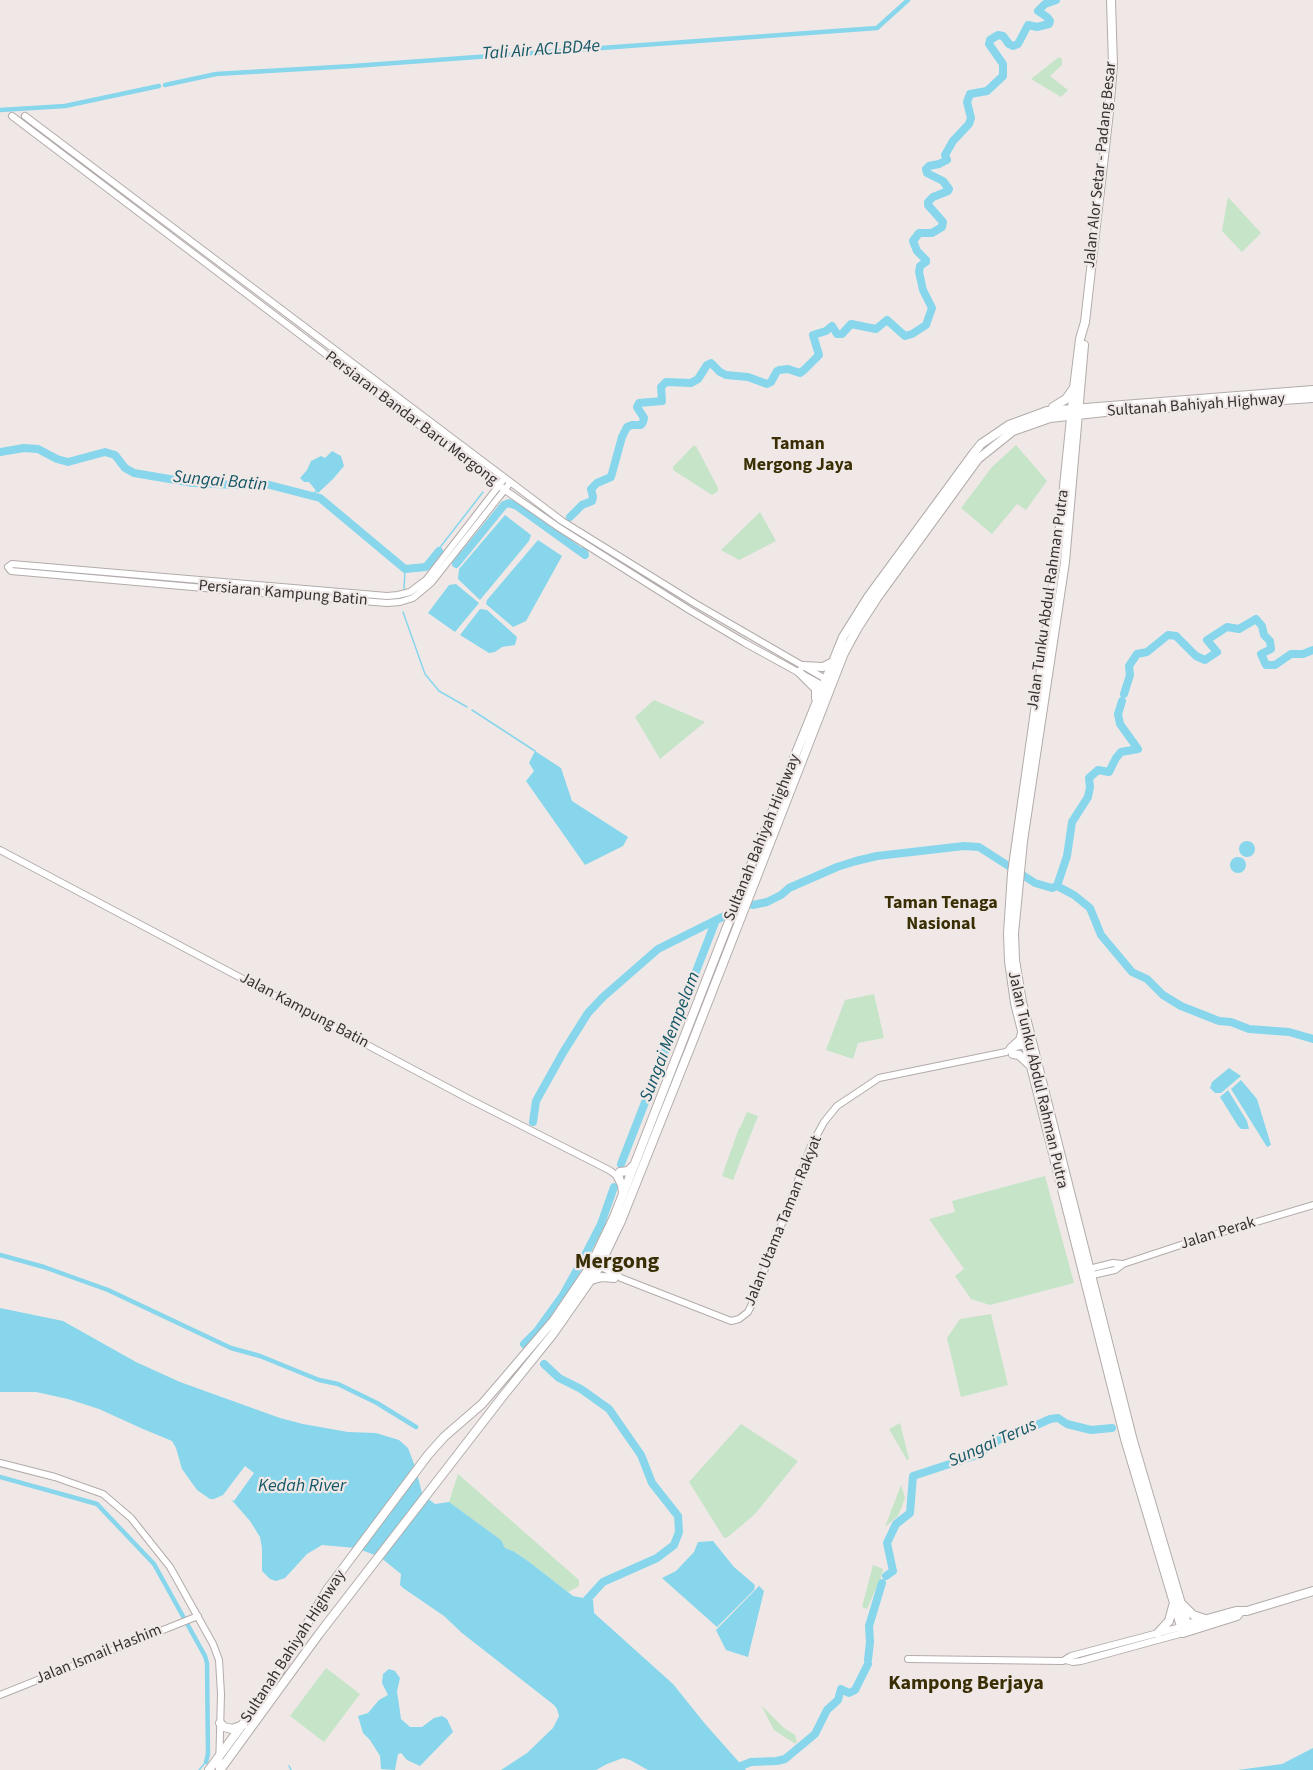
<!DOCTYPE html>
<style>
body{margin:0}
canvas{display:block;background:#efe8e6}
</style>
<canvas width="1313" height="1770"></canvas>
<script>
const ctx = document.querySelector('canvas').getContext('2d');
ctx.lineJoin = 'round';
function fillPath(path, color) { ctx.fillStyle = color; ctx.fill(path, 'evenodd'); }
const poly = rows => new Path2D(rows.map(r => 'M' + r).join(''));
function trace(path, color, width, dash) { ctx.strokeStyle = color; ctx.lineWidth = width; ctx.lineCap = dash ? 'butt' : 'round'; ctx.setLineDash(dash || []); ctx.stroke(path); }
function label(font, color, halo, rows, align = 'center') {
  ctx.font = font + ' "Source Sans 3",sans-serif'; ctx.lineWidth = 4.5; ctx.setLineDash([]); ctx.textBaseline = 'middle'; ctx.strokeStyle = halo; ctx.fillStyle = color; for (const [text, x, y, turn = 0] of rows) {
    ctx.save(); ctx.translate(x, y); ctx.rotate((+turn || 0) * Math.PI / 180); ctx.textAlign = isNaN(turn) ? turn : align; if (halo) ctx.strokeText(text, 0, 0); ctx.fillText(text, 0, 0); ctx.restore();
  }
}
fillPath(poly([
 [1059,57,1062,59,1062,65,1050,76,1068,90,1061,97,1031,79],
 [1228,197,1261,233,1242,252,1222,231],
 [1016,445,1047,481,1026,510,1017,504,992,534,961,508,992,467],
 [693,446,696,446,718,488,718,491,712,495,673,470,673,467],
 [760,512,776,541,739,560,721,550],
 [654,700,705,722,660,759,635,717],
 [874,994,884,1038,858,1043,853,1059,826,1050,845,1000],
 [747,1112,758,1116,733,1180,722,1176,739,1128,740,1128],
 [1045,1176,1074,1283,990,1305,971,1299,955,1276,964,1269,929,1219,955,1212,952,1201],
 [991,1314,1008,1385,961,1397,947,1338,960,1319],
 [900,1423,909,1459,907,1460,889,1429],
 [741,1424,798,1461,755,1514,728,1537,724,1538,689,1482],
 [458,1474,579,1580,579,1586,568,1592,528,1561,513,1551,505,1548,501,1540,449,1502],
 [901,1485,905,1498,898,1516,885,1527],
 [873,1565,883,1569,881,1577,867,1609,862,1607],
 [326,1668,360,1694,324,1742,290,1716],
 [761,1705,784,1728,795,1735,797,1743,794,1743,774,1730]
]), '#c5e4c8');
fillPath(poly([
 [332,451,341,456,344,466,333,479,318,493,309,482,304,482,300,478,307,470,311,461,321,456,325,458],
 [505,515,531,535,529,541,480,600,458,579,459,569],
 [538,540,562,556,526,621,513,627,486,604,487,600],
 [456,584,479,603,455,632,428,613,449,585],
 [480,609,487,610,517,637,515,645,502,647,495,652,489,653,460,635],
 [535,751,561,768,572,801,628,837,623,846,585,865,526,781,534,771,529,763],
 '1239 849a8 8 0 1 1 16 0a8 8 0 1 1-16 0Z',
 '1230 865a8 8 0 1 1 16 0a8 8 0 1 1-16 0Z',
 [1229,1068,1241,1076,1221,1093,1215,1093,1210,1088,1212,1082],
 [1241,1080,1257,1099,1271,1145,1267,1147,1231,1089],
 [1228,1090,1247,1121,1249,1129,1241,1129,1238,1126,1220,1097],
 [0,1308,63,1321,136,1362,180,1382,280,1418,303,1424,348,1432,376,1433,399,1440,408,1448,416,1469,422,1493,426,1497,435,1504,449,1502,501,1540,505,1548,513,1551,528,1561,573,1596,593,1600,594,1613,673,1684,706,1725,746,1770,648,1770,630,1760,623,1758,607,1764,596,1770,501,1770,527,1753,553,1728,559,1716,557,1709,554,1705,462,1633,444,1616,403,1588,400,1585,401,1574,380,1557,356,1548,322,1545,307,1554,285,1578,276,1581,270,1579,262,1571,262,1548,260,1537,250,1521,229,1497,223,1495,214,1499,210,1499,197,1490,182,1469,176,1448,172,1441,143,1429,99,1409,68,1399,36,1392,0,1392],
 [713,1541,734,1567,755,1585,754,1590,717,1627,662,1578,676,1571,694,1552,698,1542],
 [759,1586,764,1591,748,1657,726,1650,716,1630],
 [389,1669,395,1671,400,1678,397,1691,401,1719,410,1727,422,1727,434,1718,442,1716,447,1719,453,1732,420,1766,407,1760,401,1753,398,1754,395,1770,381,1769,380,1756,370,1740,363,1733,358,1716,368,1713,379,1700,388,1695,382,1683,383,1674],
 [1313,1748,1313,1770,1238,1770,1282,1764]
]), '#87d6ec');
fillPath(poly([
 [245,1466,254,1473,234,1501,223,1495]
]), '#efe8e6');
trace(poly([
 [312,496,317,490],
 [438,550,483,492],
 [404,590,405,569],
 [403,612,425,674,439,691,467,707],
 [472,710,535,751],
 [289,1766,291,1770],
 [199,1770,206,1762]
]), '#87d6ec', 1.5);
trace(poly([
 [165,85,216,74,353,66,877,28,908,0],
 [0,110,65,106,159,86],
 [0,1255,44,1267,108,1290,231,1348,260,1356,319,1380,338,1384,377,1403,416,1427],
 [0,1477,97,1504,154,1564,205,1656,207,1663,208,1754,206,1762]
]), '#87d6ec', 4.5);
trace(poly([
 [0,452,24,448,38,449,57,459,68,462,105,452,115,455,125,468,134,473,193,483,236,485,262,483,320,498,405,569,426,567,439,551],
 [570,517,582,505,592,501,593,497,591,489,597,483,611,477,622,437,627,427,632,425,641,425,643,422,644,418,637,407,639,403,662,401,661,387,666,382,691,383,698,379,707,365,711,363,720,372,726,375,748,377,767,384,771,382,777,371,779,370,788,369,800,373,804,370,819,355,813,335,826,331,832,326,837,334,842,334,851,324,876,329,887,320,905,336,912,334,926,325,932,308,923,290,919,272,920,266,926,262,926,260,917,251,913,241,919,233,932,233,942,227,943,222,928,205,928,202,933,197,948,191,949,189,943,181,927,173,926,169,929,166,939,164,947,160,945,155,953,141,969,124,971,118,967,102,970,94,987,91,1003,76,1003,64,989,44,990,40,998,35,1003,36,1009,44,1013,46,1018,44,1028,25,1037,27,1049,24,1050,21,1047,17,1038,11,1045,4,1056,0],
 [456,564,504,505,509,503,517,506,585,555,584,551],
 [1124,694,1130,675,1129,666,1137,654,1147,652,1168,635,1176,636,1196,656,1205,660,1217,652,1207,640,1227,627,1239,629,1256,619,1262,626,1264,635,1270,641,1271,649,1261,654,1266,665,1275,665,1291,654,1303,654,1313,650],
 [1057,886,1074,895,1090,908,1101,935,1132,972,1147,979,1163,995,1181,1006,1219,1021,1231,1022,1249,1029,1289,1032,1313,1039],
 [1057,886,1067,856,1072,822,1088,797,1090,787,1089,778,1098,770,1109,772,1116,758,1121,752,1138,749,1120,724,1118,714,1122,701],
 [753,905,767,902,781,895,789,888,837,867,856,861,877,856,964,846,979,847,1035,883,1052,888,1057,886],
 [533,1122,536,1101,564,1051,588,1013,603,997,658,949,716,920],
 [621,1164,716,920,727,915],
 [526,1346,524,1344,537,1331,563,1295,582,1261,601,1224,614,1187],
 [544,1364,559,1378,581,1389,609,1409,641,1455,652,1483,678,1516,679,1532,674,1545,657,1558,603,1582,582,1605],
 [886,1576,893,1571,887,1543,896,1524,910,1513,913,1476,977,1455,1003,1437,1030,1428,1050,1419,1058,1418,1067,1424,1091,1430,1112,1428],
 [868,1660,870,1642,869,1626,882,1583],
 [731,1770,751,1762,777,1761,785,1759,815,1734,827,1710,838,1700,841,1689,849,1693,855,1690,868,1664]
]), '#87d6ec', 8);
const minor = poly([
 [12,116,505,490,558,527,691,611,745,643,827,688],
 [25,116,562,521,696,604,829,681],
 [504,479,426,580,410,592,398,595,387,596,12,564,8,567,11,571,261,593,387,603,400,602,413,598,431,583,510,483],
 [0,850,469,1099,609,1170,620,1178],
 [595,1264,616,1274,621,1278,726,1319,731,1321,739,1319,748,1312,751,1306,811,1146,824,1122,837,1106,879,1078,1006,1052,1011,1048,1030,1044],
 [1085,1270,1113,1263,1122,1264],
 [1088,1276,1115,1270,1123,1264,1196,1240,1313,1205],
 [0,1463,55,1477,103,1494,131,1518,170,1567,213,1644,219,1660,221,1694,219,1770],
 [908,1659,1063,1661,1071,1656,1181,1627],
 [1066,1660,1073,1662,1081,1661,1183,1633],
 [0,1695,198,1616]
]);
const major = poly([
 [1111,0,1113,65,1109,112,1085,322,1080,339,1074,388,1057,556,1012,873,1008,933,1009,961,1015,1003,1125,1439,1183,1633,1237,1616,1240,1612],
 [1084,345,1065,562,1023,841,1014,933,1015,960,1022,1002,1133,1441,1189,1631],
 [1053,407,1066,399,1073,389],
 [803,666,823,667,833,662],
 [799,672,816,689,816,698],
 [1011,1048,1020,1040,1022,1033],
 [1013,1054,1019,1055,1030,1065],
 [620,1172,628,1171,634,1165],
 [618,1177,622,1185,623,1193],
 [605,1257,608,1269,616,1274],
 [591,1280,602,1277,614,1278],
 [1182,1604,1193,1615,1205,1619],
 [1182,1626,1236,1611,1247,1611,1313,1591],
 [1158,1633,1169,1621,1173,1606],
 [220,1723,224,1727,232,1729,243,1725],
 [209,1770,271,1686,327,1590,428,1455,444,1437,482,1404,495,1389,554,1320,590,1267,614,1217,648,1130,758,847,843,637,868,597,973,454,981,444,1009,425,1047,411,1313,390],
 [220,1770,319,1634,503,1396,553,1334,597,1271,621,1221,692,1043,844,653,857,629,877,598,978,459,1013,431,1050,418,1105,412,1313,398]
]);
trace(minor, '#b2acaa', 8);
trace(major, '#b2acaa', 10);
trace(minor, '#fff', 6);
trace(major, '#fff', 8);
label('16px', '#353231', '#efe8e6', [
 ["Jalan Alor Setar - Padang Besar",1101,165,-84],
 ["Sultanah Bahiyah Highway",1196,406,-4],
 ["Persiaran Bandar Baru Mergong",411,419,37],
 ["Persiaran Kampung Batin",283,594,5],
 ["Jalan Tunku Abdul Rahman Putra",1049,600,-82],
 ["Sultanah Bahiyah Highway",763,838,-68],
 ["Jalan Kampung Batin",304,1011,28],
 ["Jalan Tunku Abdul Rahman Putra",1037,1080,77],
 ["Jalan Utama Taman Rakyat",784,1221,-68],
 ["Jalan Perak",1218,1234,-17],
 ["Sultanah Bahiyah Highway",294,1647,-57],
 ["Jalan Ismail Hashim",99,1655,-22]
]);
label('italic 18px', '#145766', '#efe8e6', [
 ["Tali Air ACLBD4e",541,51,-4],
 ["Sungai Batin",220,482,5],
 ["Sungai Mempelam",671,1037,-69],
 ["Sungai Terus",993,1444,-24],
 ["Kedah River",302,1487]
]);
label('bold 18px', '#3a2f04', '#efe8e6', [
 ["Taman",798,445],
 ["Mergong Jaya",798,466],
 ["Taman Tenaga",941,904],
 ["Nasional",941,925]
]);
label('bold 20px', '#3a2f04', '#efe8e6', [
 ["Kampong Berjaya",966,1685]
]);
label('bold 22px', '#3a2f04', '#efe8e6', [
 ["Mergong",617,1263]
]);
</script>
